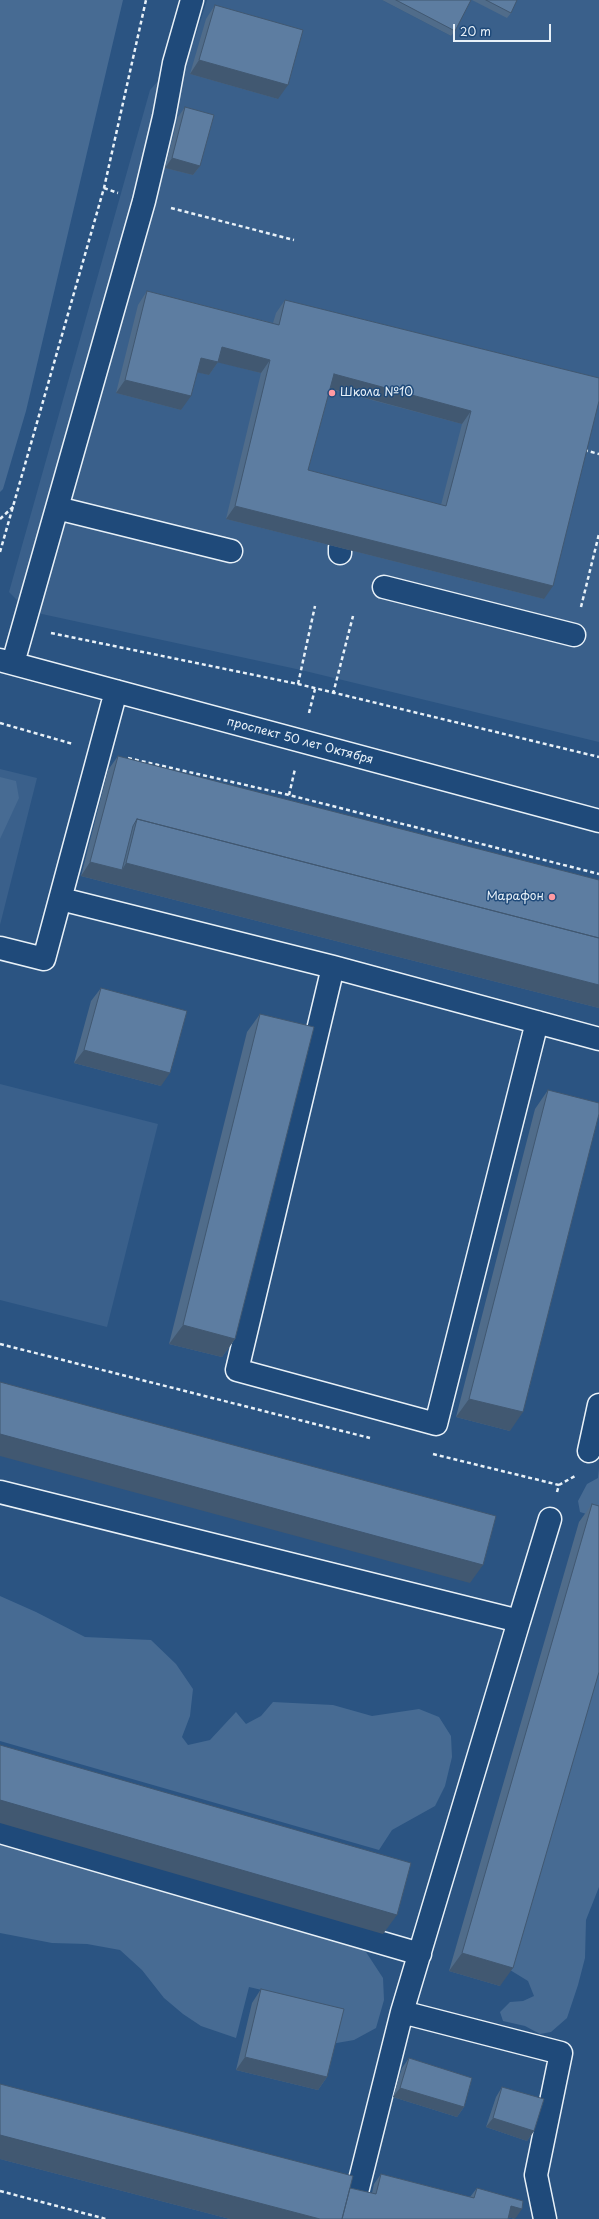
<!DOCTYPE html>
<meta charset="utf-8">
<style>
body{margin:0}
#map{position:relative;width:599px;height:2219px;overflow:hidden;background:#2b5482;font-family:"Playpen Sans",sans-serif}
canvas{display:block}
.scale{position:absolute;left:453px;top:24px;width:98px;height:18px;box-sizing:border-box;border:2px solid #e8f1f8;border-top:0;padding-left:5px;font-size:12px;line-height:14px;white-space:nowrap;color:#e8f1f8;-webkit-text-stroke:3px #1f4a7a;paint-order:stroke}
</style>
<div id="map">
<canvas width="599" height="2219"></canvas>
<div class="scale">20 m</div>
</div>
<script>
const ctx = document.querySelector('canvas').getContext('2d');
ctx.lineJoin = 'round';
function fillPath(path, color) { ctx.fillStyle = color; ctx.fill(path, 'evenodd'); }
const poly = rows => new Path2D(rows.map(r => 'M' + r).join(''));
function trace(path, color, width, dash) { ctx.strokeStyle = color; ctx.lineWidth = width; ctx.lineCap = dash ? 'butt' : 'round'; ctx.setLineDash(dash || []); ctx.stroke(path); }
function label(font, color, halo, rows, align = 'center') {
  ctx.font = font + ' "Playpen Sans",sans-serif'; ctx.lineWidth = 3; ctx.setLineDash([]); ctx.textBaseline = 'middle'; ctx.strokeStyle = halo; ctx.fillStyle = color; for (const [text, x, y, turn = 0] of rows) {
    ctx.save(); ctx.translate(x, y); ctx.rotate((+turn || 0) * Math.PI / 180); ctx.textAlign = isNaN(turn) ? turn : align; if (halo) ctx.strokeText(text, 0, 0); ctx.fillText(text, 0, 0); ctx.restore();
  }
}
fillPath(poly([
 [207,0,382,0,451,36,470,0,599,0,599,742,301,670,28,611,9,592,150,90,194,41],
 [0,769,37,778,0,925],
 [0,1084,158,1124,107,1327,0,1300]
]), '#3a608b');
fillPath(poly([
 [0,0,123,0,26,411,3,489,0,492],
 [0,777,16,781,19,798,0,839],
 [599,1468,599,1518,580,1512,578,1501,587,1484,598,1478],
 [0,1596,36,1612,85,1637,151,1640,176,1664,193,1689,190,1716,182,1737,188,1745,210,1740,236,1712,246,1724,261,1716,273,1702,333,1705,372,1716,419,1709,439,1717,451,1736,452,1757,445,1786,435,1806,392,1830,379,1850,0,1741],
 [599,1662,599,1887,586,1920,585,1958,578,1985,567,2018,551,2032,540,2034,525,2026,503,2021,500,2012,510,2002,523,2001,534,1996,528,1981,510,1970],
 [0,1837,351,1941,366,1952,383,1978,384,2000,376,2028,354,2040,331,2044,339,2008,249,1987,236,2038,201,2026,183,2014,164,1998,142,1970,120,1950,87,1944,52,1943,0,1933]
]), '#476b93');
const minor = poly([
 [57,508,231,551],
 [340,553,340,548],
 [384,587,574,635],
 [0,660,599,821],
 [13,663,144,201,164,117,174,63,192,0],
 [61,899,333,967,599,1039],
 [0,948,44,959,116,691],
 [333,967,237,1370,436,1424,537,1022],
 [589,1451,599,1405],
 [0,1492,519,1621,402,2012,355,2200],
 [519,1621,550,1519],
 [0,1832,420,1954],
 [402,2012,561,2053,536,2175,545,2219]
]);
trace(minor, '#e8f1f8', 25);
trace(poly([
 [104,188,118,193],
 [171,208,294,240],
 [584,450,599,454],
 [0,519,14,506],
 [0,552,104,188,146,0],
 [581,607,599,534],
 [51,633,298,684,599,757],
 [298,684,315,606],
 [333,694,353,616],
 [309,713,315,689],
 [0,723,73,744],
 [128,758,289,795,599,874],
 [289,795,295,769],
 [0,1344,370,1438],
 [433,1454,559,1485],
 [557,1492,559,1485,575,1476],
 [0,2191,106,2219]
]), '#e8f1f8', 2.5, [4, 3]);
trace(minor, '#1f4a7a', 22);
fillPath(poly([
 [382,0,471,0,455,31,451,36],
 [472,0,517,0,511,13,507,18],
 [215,5,278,99,190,74,206,19],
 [185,107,200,166,193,175,165,168,178,117],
 [147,291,273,323,276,313,285,300,599,378,544,599,226,519,261,373,218,362,209,375,197,372,181,410,116,393,138,305],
 [330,389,462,424,441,505,308,470],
 [118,756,599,880,599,1008,81,876,108,770],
 [101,988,161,1086,74,1063,91,1001],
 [260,1014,235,1339,222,1357,169,1344,247,1032],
 [548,1090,510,1431,456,1417,535,1109],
 [592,1504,500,1986,449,1971,579,1522],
 [261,1989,327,2077,318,2090,236,2070,252,2003],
 [409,2058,464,2107,457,2117,393,2097,402,2068],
 [502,2087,534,2131,527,2141,486,2127,496,2097],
 [0,2159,350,2188,372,2193,374,2184,381,2174,470,2197,477,2188,515,2219,508,2217,508,2219,230,2219]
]), '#506c8a');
fillPath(poly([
 [199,60,288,85,278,99,190,74],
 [172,158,200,166,193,175,165,168],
 [222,347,270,360,261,373,212,361],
 [201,358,218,362,209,375,191,371],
 [334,374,471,411,462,424,325,387],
 [125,380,191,396,181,410,116,393],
 [235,506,553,586,544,599,226,519],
 [90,862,122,870,126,863,599,985,599,1008,81,876],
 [84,1050,170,1073,161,1086,74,1063],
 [183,1325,235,1339,222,1357,169,1344],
 [469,1399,523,1412,510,1431,456,1417],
 [0,1434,483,1565,470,1583,0,1456],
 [0,1800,397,1915,383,1934,0,1823],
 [462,1953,513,1968,500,1986,449,1971],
 [245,2057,327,2077,318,2090,236,2070],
 [400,2088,464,2107,457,2117,393,2097],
 [493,2118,534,2131,527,2141,486,2127],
 [0,2135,320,2219,230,2219,0,2159],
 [511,2206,522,2209,515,2219,504,2216]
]), '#415871');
const building = poly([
 [396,0,471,0,455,31,396,0],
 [486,0,517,0,511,13,486,0],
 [215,5,303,30,288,85,199,60,215,5],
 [185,107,214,115,200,166,172,158,185,107],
 [147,291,279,325,285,300,599,378,599,401,553,586,235,506,270,360,222,347,218,362,201,358,191,396,125,380,147,291],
 [334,374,471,411,446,506,308,470,334,374],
 [118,756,599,880,599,938,137,819,133,826,122,870,90,862,118,756],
 [137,819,599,938,599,985,126,863,137,819],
 [101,988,187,1011,170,1073,84,1050,101,988],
 [260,1014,314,1027,235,1339,183,1325,260,1014],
 [548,1090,599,1103,599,1114,523,1412,469,1399,548,1090],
 [0,1382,496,1516,483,1565,0,1434,0,1382],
 [592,1504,599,1506,599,1672,513,1968,462,1953,592,1504],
 [0,1745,411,1863,397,1915,0,1800,0,1745],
 [261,1989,344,2009,327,2077,245,2057,261,1989],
 [409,2058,472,2078,464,2107,400,2088,409,2058],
 [0,2084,353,2176,342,2219,320,2219,0,2135,0,2084],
 [502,2087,544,2099,534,2131,493,2118,502,2087],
 [381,2174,474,2198,477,2188,523,2201,522,2209,511,2206,508,2219,342,2219,350,2188,376,2194,381,2174]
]);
fillPath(building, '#5d7da1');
trace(building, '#415871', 1);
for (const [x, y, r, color] of [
 [332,393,4,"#ff9aa2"],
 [552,897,4,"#ff9aa2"]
]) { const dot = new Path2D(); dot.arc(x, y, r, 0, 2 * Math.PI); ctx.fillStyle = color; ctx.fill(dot); trace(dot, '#1f4a7a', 1.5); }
label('12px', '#e8f1f8', '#1f4a7a', [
 ["Школа №10",340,393],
 ["Марафон",544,897,"right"]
], 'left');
label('12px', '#e8f1f8', '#1f4a7a', [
 ["проспект 50 лет Октября",300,741,15]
]);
</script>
